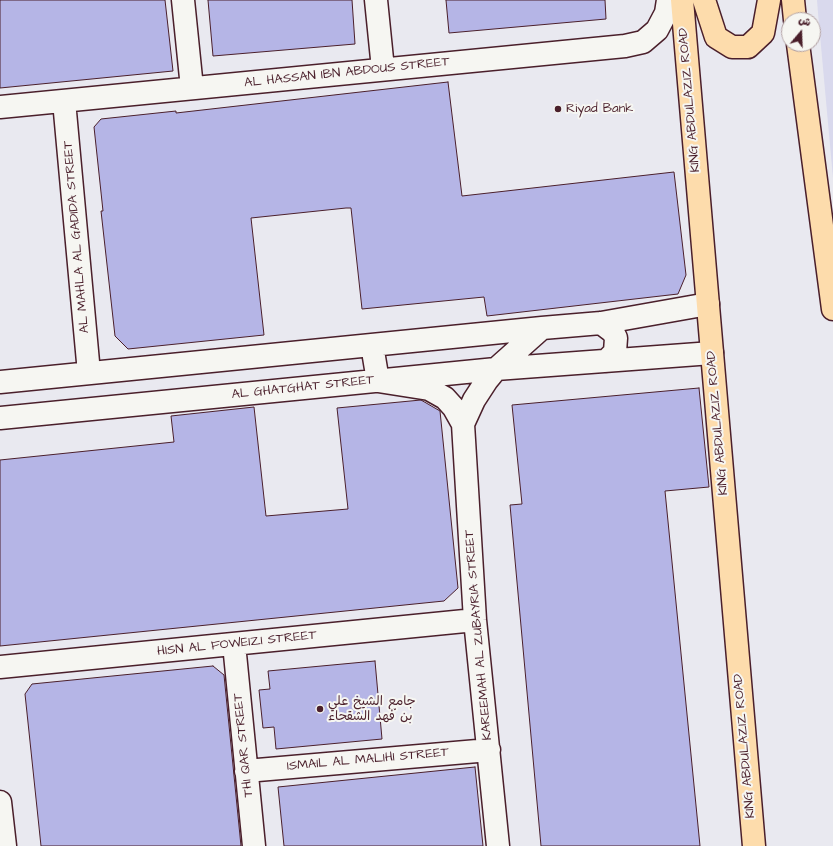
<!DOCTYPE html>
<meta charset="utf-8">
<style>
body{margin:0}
#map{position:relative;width:833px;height:846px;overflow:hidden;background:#e9e9f0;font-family:"Architects Daughter","Playpen Sans Arabic",sans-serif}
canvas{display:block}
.north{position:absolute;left:781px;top:12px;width:40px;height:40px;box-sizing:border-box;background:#f6f6f2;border:1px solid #b1a0a2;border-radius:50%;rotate:19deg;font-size:11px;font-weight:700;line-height:16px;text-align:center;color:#4a1f2b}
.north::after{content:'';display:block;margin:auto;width:14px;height:18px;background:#4a1f2b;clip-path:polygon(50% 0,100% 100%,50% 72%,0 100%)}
</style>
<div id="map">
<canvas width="833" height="846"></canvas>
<div class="north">ش</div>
</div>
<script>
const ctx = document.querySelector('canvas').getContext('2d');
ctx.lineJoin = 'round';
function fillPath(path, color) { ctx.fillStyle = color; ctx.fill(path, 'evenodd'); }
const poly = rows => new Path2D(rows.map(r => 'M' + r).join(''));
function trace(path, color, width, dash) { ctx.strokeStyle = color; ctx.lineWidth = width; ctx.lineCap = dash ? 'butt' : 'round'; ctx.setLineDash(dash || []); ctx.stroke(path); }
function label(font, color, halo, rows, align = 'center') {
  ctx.font = font + ' "Architects Daughter","Playpen Sans Arabic",sans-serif'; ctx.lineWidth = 4; ctx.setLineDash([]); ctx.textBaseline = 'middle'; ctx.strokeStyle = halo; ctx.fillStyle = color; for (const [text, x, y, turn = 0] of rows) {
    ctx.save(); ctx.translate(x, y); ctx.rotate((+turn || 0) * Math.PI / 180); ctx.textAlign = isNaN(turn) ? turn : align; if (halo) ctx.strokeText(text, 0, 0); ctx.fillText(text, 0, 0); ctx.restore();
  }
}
fillPath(poly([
 [817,0,833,0,833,178,818,13]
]), '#d9d9ed');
const building = poly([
 [0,0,165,0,173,71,0,88,0,0],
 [208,0,352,0,355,44,213,56,208,0],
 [446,0,605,0,606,19,449,33,446,0],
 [448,82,462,196,674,172,686,275,678,294,487,316,484,297,362,309,351,208,346,208,251,218,264,335,128,349,115,336,101,211,103,211,94,127,101,119,176,111,176,113,448,82],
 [699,388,709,487,665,491,700,846,541,846,510,505,522,504,512,405,699,388],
 [421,400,440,411,458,588,444,601,0,646,0,460,174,442,171,416,254,407,266,516,348,509,337,408,421,400],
 [375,661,382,739,276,749,274,727,263,728,259,690,270,689,268,671,375,661],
 [213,666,224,675,241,846,41,846,25,694,32,684,213,666],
 [475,767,483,846,284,846,278,787,475,767]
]);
fillPath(building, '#b5b5e6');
trace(building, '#4a1f2b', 1);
const minor = poly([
 [183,0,192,88],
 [376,0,383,69],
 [64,101,89,373],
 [0,107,625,46,643,42,657,30,666,13,668,0],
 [601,323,613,332,616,338,615,352,606,361],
 [372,345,378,381,429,389,445,398,454,408,463,424],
 [0,382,542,328,601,323,708,304],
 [0,418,496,369,712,353],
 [234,644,254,846],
 [0,667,475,620],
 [246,771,489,750],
 [0,802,5,846],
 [498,846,475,620,463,424,474,400,487,380,496,369,542,328]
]);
const major = poly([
 [682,0,754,846],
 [704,0,716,37,732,47,748,47,763,33,769,0],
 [793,0,795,20],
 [798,44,833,309]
]);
trace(minor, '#4a1f2b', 25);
trace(major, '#4a1f2b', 25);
trace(minor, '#f6f6f2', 22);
trace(major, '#fddcac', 22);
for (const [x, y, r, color] of [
 [558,109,4,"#4a1f2b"],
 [320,709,4,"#4a1f2b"]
]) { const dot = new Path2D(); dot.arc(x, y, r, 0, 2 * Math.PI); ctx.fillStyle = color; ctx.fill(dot); trace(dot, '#f6f6f2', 1.5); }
label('13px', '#4a1f2b', '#f6f6f2', [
 ["AL HASSAN IBN ABDOUS STREET",347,73,-6],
 ["KING ABDULAZIZ ROAD",690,100,-95],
 ["AL MAHLA AL GADIDA STREET",77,237,-95],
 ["AL GHATGHAT STREET",303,388,-6],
 ["KING ABDULAZIZ ROAD",718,423,-95],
 ["KAREEMAH AL ZUBAYRIA STREET",479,635,-95],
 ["HISN AL FOWEIZI STREET",237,644,-6],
 ["THI QAR STREET",244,745,-96],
 ["KING ABDULAZIZ ROAD",745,746,-95],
 ["ISMAIL AL MALIHI STREET",368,760,-5]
]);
label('13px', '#4a1f2b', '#f6f6f2', [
 ["Riyad Bank",566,109],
 ["جامع الشيخ علي",328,702],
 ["بن فهد الشقحاء",328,717]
], 'left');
</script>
